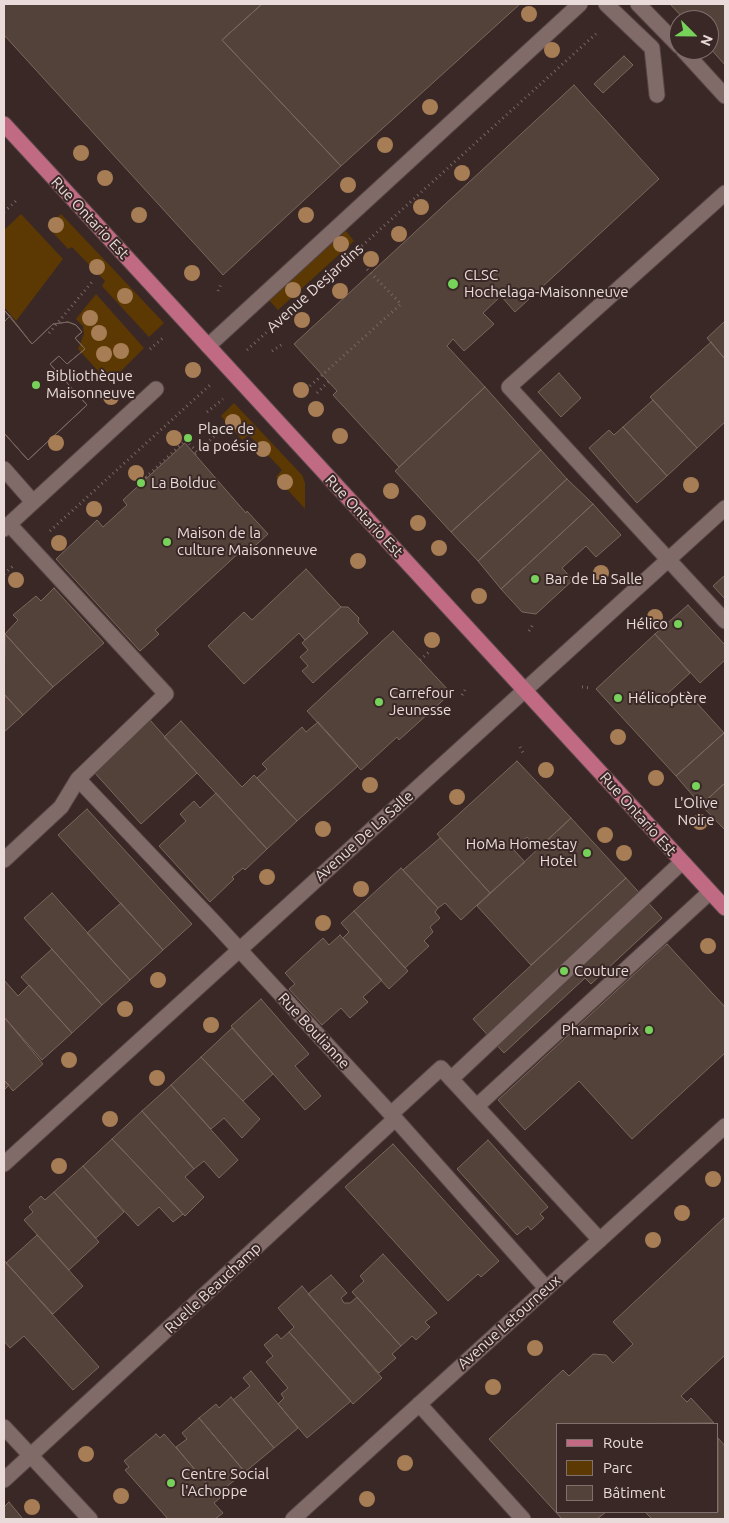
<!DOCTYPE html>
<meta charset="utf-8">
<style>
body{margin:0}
#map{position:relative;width:729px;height:1523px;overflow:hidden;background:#3a2826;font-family:Ubuntu,sans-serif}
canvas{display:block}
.frame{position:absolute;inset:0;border:5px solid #e8dbda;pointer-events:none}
.legend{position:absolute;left:556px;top:1423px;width:162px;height:90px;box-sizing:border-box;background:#3a2826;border:1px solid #80706e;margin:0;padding:6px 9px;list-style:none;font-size:15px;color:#e8dbda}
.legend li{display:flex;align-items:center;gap:10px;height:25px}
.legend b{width:25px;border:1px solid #80706e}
.north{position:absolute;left:669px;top:10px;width:50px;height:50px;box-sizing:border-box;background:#3a2826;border:1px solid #80706e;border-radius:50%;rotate:113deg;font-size:14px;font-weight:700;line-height:20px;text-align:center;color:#e8dbda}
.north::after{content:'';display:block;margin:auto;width:18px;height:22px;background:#76d25a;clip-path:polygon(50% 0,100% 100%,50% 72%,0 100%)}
</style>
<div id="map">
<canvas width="729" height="1523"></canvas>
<div class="frame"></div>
<ul class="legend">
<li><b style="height:6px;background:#c16a83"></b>Route</li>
<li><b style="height:14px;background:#5c3903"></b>Parc</li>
<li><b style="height:14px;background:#534239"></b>Bâtiment</li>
</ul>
<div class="north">N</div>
</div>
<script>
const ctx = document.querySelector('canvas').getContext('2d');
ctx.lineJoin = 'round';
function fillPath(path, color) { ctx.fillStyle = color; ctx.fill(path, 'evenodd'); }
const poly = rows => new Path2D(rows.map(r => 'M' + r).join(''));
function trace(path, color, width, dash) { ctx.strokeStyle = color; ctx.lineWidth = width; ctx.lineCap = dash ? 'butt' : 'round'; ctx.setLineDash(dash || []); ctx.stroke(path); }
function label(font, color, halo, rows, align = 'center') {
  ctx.font = font + ' Ubuntu,sans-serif'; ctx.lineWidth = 4; ctx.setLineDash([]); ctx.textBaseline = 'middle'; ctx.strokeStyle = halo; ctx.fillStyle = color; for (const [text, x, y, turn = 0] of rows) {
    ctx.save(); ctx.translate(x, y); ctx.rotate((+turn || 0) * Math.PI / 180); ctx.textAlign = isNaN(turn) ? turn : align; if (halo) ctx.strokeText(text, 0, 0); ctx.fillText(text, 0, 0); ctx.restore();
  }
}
fillPath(poly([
 [21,214,63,259,16,321,4,307,4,230],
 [61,214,164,323,149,337,102,286,105,281,72,247,68,249,47,226],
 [346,231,354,241,278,310,269,300],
 [96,294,144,348,109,383,78,349,84,334,83,326,76,319],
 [234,403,302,475,305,483,305,509,276,477,282,470,249,435,242,440,221,416]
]), '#5c3903');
const building = poly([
 [4,4,262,4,222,40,341,166,223,275,4,35,4,4],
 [262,4,520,4,341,166,222,40,262,4],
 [670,4,725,4,725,65,709,47,709,20,685,20,670,4],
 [624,56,633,65,603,93,594,84,624,56],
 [574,85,659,179,515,312,501,296,483,313,494,324,464,351,453,339,447,346,485,387,399,467,333,395,337,391,294,344,574,85],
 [4,310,32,344,53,324,68,322,76,325,82,332,75,338,85,349,67,364,59,356,50,364,87,405,28,460,4,433,4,310],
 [4,310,10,316,4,322,4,310],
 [10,316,32,344,53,324,68,322,76,325,82,332,75,338,85,349,67,364,59,356,50,364,87,405,28,460,4,433,4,322,10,316],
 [725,321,725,359,707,338,725,321],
 [711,342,725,359,725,422,697,448,650,397,711,342],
 [559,373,581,398,561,417,538,392,559,373],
 [485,387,541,450,451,532,395,471,485,387],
 [653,400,697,448,667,476,623,427,653,400],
 [623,427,667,476,637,503,589,448,609,430,614,435,623,427],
 [185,443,246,513,247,511,268,534,245,555,242,550,155,630,159,634,140,651,56,559,97,520,103,527,127,505,123,500,185,443],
 [541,450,567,479,478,561,451,532,541,450],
 [567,479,593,504,501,589,478,561,567,479],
 [593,504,621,535,596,557,586,546,562,568,573,580,536,614,522,612,501,589,593,504],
 [306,569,341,607,305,640,299,633,244,684,208,646,244,612,252,620,306,569],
 [725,575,725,599,713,586,725,575],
 [54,588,104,643,53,687,5,634,18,620,13,615,36,596,41,601,54,588],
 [688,605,725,645,725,660,700,683,655,634,688,605],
 [341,607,348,607,359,618,358,622,368,633,313,683,302,671,308,666,300,657,308,650,302,643,341,607],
 [393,631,451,693,399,740,397,737,361,770,307,711,393,631],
 [5,634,53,687,23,715,4,694,5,634],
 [655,634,690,673,666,695,673,703,686,691,724,733,676,776,596,689,655,634],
 [4,694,23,715,4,732,4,694],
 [150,720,197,773,141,824,93,771,150,720],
 [181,721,242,787,254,775,297,821,267,849,164,737,181,721],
 [318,722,358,766,297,821,257,778,267,769,262,764,302,727,306,732,318,722],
 [725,732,725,783,701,805,676,776,725,732],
 [517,761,571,818,538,849,527,837,513,849,525,862,490,893,437,834,517,761],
 [725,783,725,830,701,805,725,783],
 [216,793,267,849,245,870,243,868,232,877,234,879,210,902,159,846,186,821,180,814,194,801,200,808,216,793],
 [87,809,192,924,163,950,58,835,87,809],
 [571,818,626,878,531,965,477,906,571,818],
 [440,838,490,893,461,920,445,903,438,908,403,870,440,838],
 [401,868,438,908,435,912,440,918,430,927,433,932,424,941,429,946,405,968,354,911,401,868],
 [626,878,662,918,591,984,585,978,504,1053,473,1019,626,878],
 [52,893,130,980,102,1005,24,918,52,893],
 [121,903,163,950,130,980,87,933,121,903],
 [354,911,408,971,389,989,343,938,349,932,341,923,354,911],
 [340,935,382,980,363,997,368,1002,350,1018,341,1008,322,1025,289,989,295,984,285,973,323,938,329,945,340,935],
 [667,944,725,1007,725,1053,632,1139,579,1081,525,1130,498,1100,667,944],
 [52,949,102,1005,72,1033,21,977,52,949],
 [4,980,18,996,29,985,72,1033,42,1060,4,1017,4,980],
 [261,999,309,1054,295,1066,321,1096,305,1110,231,1026,261,999],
 [4,1017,43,1064,13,1091,4,1080,4,1017],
 [232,1028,273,1074,243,1101,201,1057,232,1028],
 [201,1057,260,1119,242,1138,224,1118,211,1129,171,1085,201,1057],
 [4,1080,9,1085,4,1090,4,1080],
 [171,1085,238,1160,219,1178,204,1161,194,1169,142,1111,171,1085],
 [142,1111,194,1169,185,1177,204,1197,185,1216,112,1139,142,1111],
 [112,1139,183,1214,173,1222,159,1207,138,1226,83,1166,112,1139],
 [488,1140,548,1207,540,1214,544,1218,531,1230,528,1226,517,1235,457,1169,488,1140],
 [393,1144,499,1261,481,1277,478,1274,448,1301,345,1187,393,1144],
 [83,1166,124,1212,96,1238,54,1192,83,1166],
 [54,1192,99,1242,69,1270,24,1220,33,1212,29,1207,41,1196,45,1200,54,1192],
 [725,1217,725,1355,681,1396,687,1402,691,1398,714,1423,558,1424,558,1512,606,1512,597,1519,562,1519,489,1439,563,1370,569,1376,593,1354,606,1355,613,1363,633,1344,613,1322,725,1217],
 [37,1235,83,1286,53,1314,6,1263,37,1235],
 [383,1254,437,1313,425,1322,430,1327,416,1340,412,1336,401,1346,352,1292,364,1281,360,1276,383,1254],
 [4,1260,99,1367,73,1390,24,1336,10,1348,4,1341,4,1260],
 [331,1275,347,1293,341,1298,344,1303,350,1303,357,1297,401,1346,392,1354,396,1358,379,1373,308,1294,331,1275],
 [302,1286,382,1378,353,1404,289,1332,294,1327,278,1308,302,1286],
 [289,1332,351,1401,307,1438,278,1404,284,1398,281,1394,288,1388,266,1362,273,1356,264,1345,277,1334,281,1339,289,1332],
 [251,1371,298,1428,274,1448,233,1400,250,1386,243,1378,251,1371],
 [231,1397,274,1448,245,1472,199,1418,216,1404,219,1408,231,1397],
 [199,1418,245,1472,216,1495,176,1447,187,1439,182,1433,199,1418],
 [156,1434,160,1438,164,1434,220,1498,214,1503,223,1513,215,1519,168,1519,125,1470,129,1467,124,1461,156,1434],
 [718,1438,725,1446,725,1519,652,1519,645,1512,718,1512,718,1438],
 [9,1502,23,1519,4,1519,4,1507,9,1502]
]);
fillPath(building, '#534239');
trace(building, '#7a675e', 1);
const minor = poly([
 [606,4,652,48,657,95],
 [638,4,679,46],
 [683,50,725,96],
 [725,193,509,387,725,621],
 [208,346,580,4],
 [4,469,33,502],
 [4,529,156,389],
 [78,779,213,921,391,1114,546,1288],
 [4,860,61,807,78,779,166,694,9,524],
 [451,1079,682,862],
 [477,1106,710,892],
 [391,1114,441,1068,600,1240],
 [4,1164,725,508],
 [419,1404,523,1519],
 [4,1427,90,1519],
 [4,1480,395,1119],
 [293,1519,725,1126]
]);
const major = poly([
 [4,124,725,908]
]);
trace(minor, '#554544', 17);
trace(major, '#554544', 17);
trace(poly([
 [4,212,17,200],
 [218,291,222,282],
 [49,333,92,282],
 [150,349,164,337],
 [247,350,598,32],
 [272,351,284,343],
 [310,386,401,304,366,268],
 [317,393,329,381],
 [207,412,223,399],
 [195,454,222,429],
 [142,473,146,477,186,440,197,452],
 [50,531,210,385],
 [4,574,13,566],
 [529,631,534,623],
 [420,660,429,652],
 [582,687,591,688],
 [462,695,465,690],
 [520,747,523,753]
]), '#776765', 3, [1, 4]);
trace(minor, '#816b69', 15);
trace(major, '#c16a83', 15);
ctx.fillStyle = '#a67d55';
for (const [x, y] of [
 [529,14],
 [552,50],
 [430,107],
 [385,145],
 [81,153],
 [462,173],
 [105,178],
 [348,185],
 [421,207],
 [139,215],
 [306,215],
 [56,225],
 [399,234],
 [341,244],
 [371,259],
 [97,267],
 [192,273],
 [293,290],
 [340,291],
 [125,296],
 [90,318],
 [302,320],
 [99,333],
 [121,351],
 [104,354],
 [193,370],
 [301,390],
 [111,397],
 [316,409],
 [233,422],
 [340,436],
 [174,438],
 [56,443],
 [263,449],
 [136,473],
 [285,482],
 [691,485],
 [391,491],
 [94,509],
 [418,523],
 [59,543],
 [439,548],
 [358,561],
 [601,573],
 [16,580],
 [479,596],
 [655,617],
 [432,640],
 [618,737],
 [546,770],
 [656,778],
 [370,785],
 [457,797],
 [700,822],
 [323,829],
 [605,835],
 [624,853],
 [267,877],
 [361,889],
 [323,923],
 [708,946],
 [158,980],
 [125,1009],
 [211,1025],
 [69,1060],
 [157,1078],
 [110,1119],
 [59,1166],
 [713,1179],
 [682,1213],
 [653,1240],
 [535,1348],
 [493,1387],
 [86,1454],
 [405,1463],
 [121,1496],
 [367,1499],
 [32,1507]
]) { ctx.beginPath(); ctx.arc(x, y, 8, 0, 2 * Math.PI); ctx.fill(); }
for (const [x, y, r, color] of [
 [453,284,6,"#76d25a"],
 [36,385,5,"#76d25a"],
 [188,438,5,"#76d25a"],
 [141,483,5,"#76d25a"],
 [167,542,5,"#76d25a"],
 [535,579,5,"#76d25a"],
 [678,624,5,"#76d25a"],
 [618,698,5,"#76d25a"],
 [379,702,5,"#76d25a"],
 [696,786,5,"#76d25a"],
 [587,853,5,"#76d25a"],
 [564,971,5,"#76d25a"],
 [649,1030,5,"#76d25a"],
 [171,1483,5,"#76d25a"]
]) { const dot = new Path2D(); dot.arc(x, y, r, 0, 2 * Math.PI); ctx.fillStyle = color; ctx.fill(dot); trace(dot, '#3a2826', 2); }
label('15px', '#e8dbda', '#3a2826', [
 ["Rue Ontario Est",90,218,47],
 ["Avenue Desjardins",315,288,-42],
 ["Rue Ontario Est",364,516,47],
 ["Rue Ontario Est",638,814,48],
 ["Avenue De La Salle",364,836,-42],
 ["Rue Boulianne",314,1031,47],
 ["Ruelle Beauchamp",213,1288,-43],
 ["Avenue Letourneux",509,1322,-42]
]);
label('15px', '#e8dbda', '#3a2826', [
 ["CLSC",464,275],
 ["Hochelaga-Maisonneuve",464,292],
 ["Bibliothèque",46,376],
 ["Maisonneuve",46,393],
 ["Place de",198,429],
 ["la poésie",198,446],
 ["La Bolduc",151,483],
 ["Maison de la",177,533],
 ["culture Maisonneuve",177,550],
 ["Bar de La Salle",545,579],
 ["Hélico",668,624,"right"],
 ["Carrefour",389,693],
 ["Jeunesse",389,710],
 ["Hélicoptère",628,698],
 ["L'Olive",696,803,"center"],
 ["Noire",696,820,"center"],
 ["HoMa Homestay",577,844,"right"],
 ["Hotel",577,861,"right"],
 ["Couture",574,971],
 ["Pharmaprix",639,1030,"right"],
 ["Centre Social",181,1474],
 ["l'Achoppe",181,1491]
], 'left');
</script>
